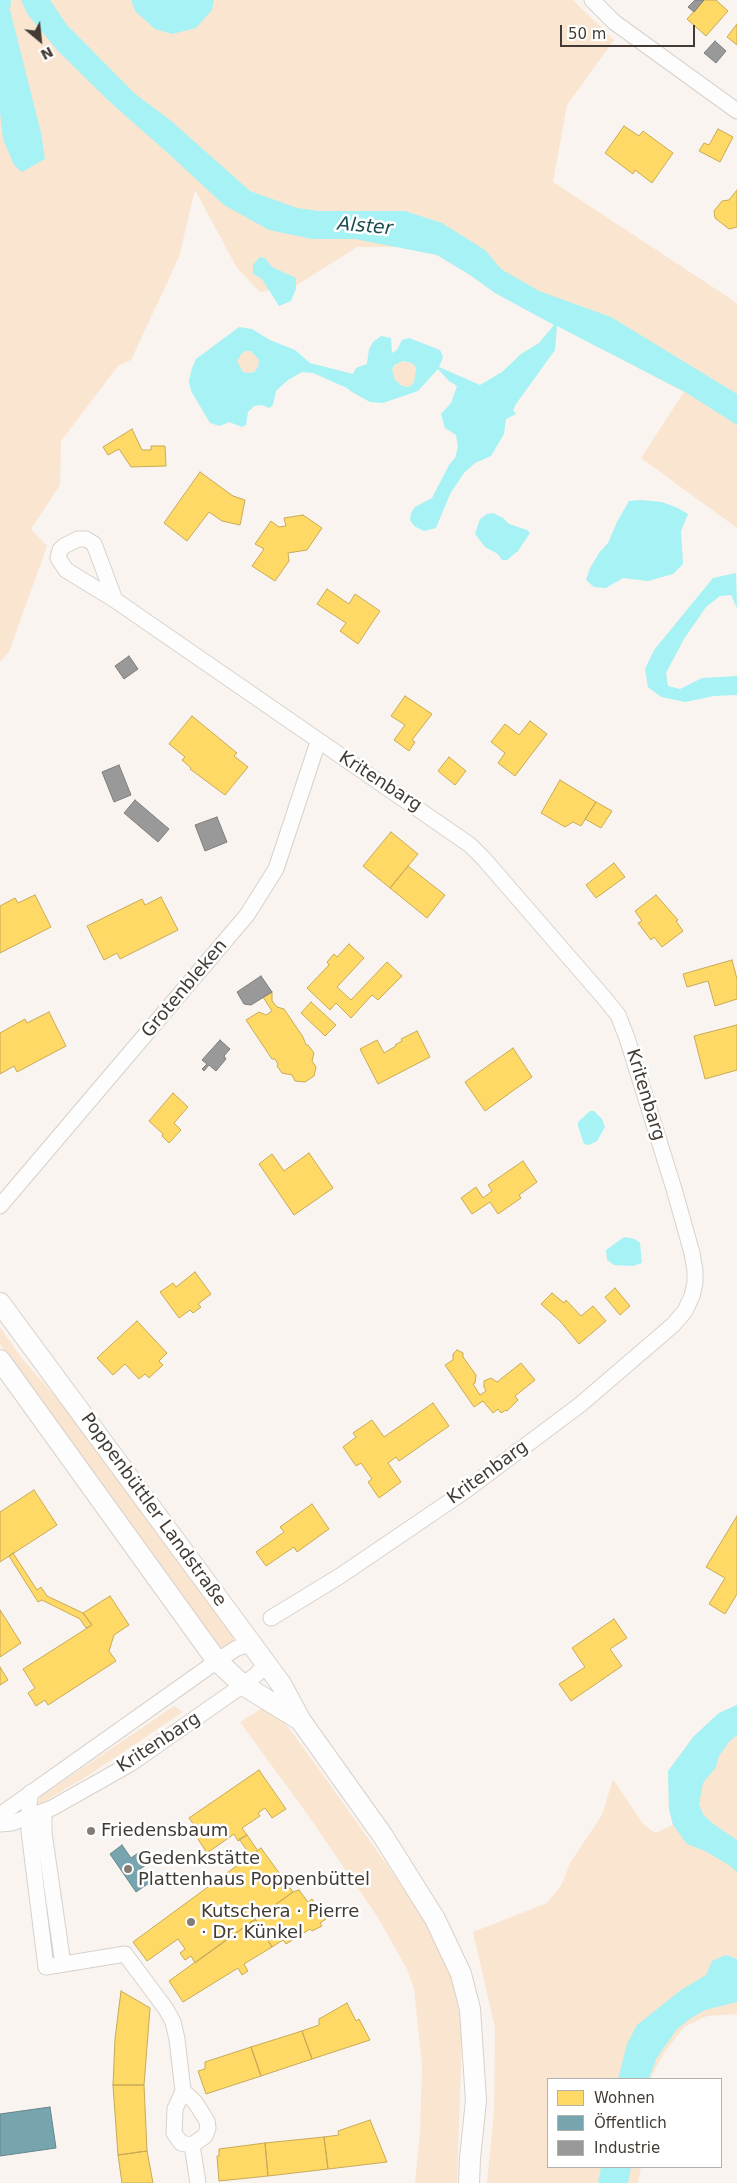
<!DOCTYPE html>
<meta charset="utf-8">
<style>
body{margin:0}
#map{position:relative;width:737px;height:2183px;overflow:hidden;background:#f9f4ef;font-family:"DejaVu Sans",sans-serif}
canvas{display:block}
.legend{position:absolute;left:547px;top:2078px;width:175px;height:90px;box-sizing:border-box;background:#fff;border:1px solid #b4b1ad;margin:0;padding:6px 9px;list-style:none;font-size:15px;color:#433b33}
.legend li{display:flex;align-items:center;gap:10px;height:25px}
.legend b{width:25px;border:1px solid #b4b1ad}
.north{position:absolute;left:15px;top:15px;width:50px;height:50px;-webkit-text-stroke:4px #fff;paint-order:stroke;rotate:152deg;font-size:14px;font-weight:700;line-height:20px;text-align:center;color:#433b33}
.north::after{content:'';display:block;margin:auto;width:18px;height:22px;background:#433b33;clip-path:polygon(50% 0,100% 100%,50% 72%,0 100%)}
.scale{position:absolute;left:560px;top:25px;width:135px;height:22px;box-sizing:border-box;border:2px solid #433b33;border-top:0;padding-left:6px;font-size:15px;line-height:18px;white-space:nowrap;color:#433b33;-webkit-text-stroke:4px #fff;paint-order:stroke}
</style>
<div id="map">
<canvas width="737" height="2183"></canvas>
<ul class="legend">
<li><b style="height:14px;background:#ffd966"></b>Wohnen</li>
<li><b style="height:14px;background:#76a5af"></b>Öffentlich</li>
<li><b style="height:14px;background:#999"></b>Industrie</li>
</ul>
<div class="north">N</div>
<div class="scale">50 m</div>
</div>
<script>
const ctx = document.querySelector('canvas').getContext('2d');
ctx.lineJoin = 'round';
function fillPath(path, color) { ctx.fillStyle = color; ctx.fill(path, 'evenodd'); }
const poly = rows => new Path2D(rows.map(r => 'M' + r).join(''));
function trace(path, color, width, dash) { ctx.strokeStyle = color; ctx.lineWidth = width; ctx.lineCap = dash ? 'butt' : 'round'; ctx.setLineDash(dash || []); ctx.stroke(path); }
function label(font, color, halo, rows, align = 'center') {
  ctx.font = font + ' "DejaVu Sans",sans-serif'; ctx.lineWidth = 5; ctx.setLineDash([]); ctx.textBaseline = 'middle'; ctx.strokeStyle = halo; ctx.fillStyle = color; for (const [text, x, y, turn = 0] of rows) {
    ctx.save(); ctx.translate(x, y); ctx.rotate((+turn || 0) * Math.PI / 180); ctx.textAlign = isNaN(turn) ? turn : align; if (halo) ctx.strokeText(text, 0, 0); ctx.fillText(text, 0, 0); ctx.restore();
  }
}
fillPath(poly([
 [0,0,131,0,135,11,212,10,214,0,573,0,614,40,567,105,553,182,737,303,737,528,641,458,684,392,495,293,470,275,437,255,402,247,357,247,294,287,260,292,237,268,195,190,179,257,131,360,118,366,61,441,60,485,31,529,47,546,9,652,0,662],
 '237 362a11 11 0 1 1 22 0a11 11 0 1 1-22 0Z',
 [403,361,412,363,416,368,414,384,409,387,402,386,395,380,392,370,394,365],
 [0,1327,21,1357,66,1409,181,1567,227,1625,233,1637,234,1643,230,1648,222,1648,215,1644,90,1472,0,1344],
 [737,1705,737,2014,707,2016,684,2027,664,2053,650,2079,548,2079,548,2167,641,2167,638,2183,487,2183,494,2110,495,2028,473,1932,547,1903,561,1886,570,1863,602,1815,613,1779,643,1824,655,1833,673,1825,669,1809,668,1771,694,1736,719,1713],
 [174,1706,183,1712,89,1775,40,1804,38,1803,40,1797],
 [271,1708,288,1727,326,1779,419,1910,431,1930,451,1974,457,1998,462,2035,457,2183,415,2183,420,2131,422,2065,414,1989,407,1969,377,1916,310,1818,240,1722,261,1709]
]), '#fae5d1');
fillPath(poly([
 [0,0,11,0,10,10,41,133,45,159,22,172,14,165,3,139,0,112],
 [21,0,50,0,67,25,134,93,170,120,250,191,297,208,319,211,405,211,442,223,485,250,501,269,539,291,611,317,737,394,737,425,685,392,557,326,555,350,516,404,513,410,516,414,506,419,504,434,491,456,475,463,464,473,450,494,436,528,424,531,414,526,410,520,411,513,415,507,432,498,449,465,455,458,458,447,456,435,445,428,441,414,451,403,457,386,449,381,438,369,418,391,383,403,370,402,352,392,347,388,313,373,302,372,288,380,276,391,273,405,269,408,262,405,254,406,248,412,246,425,242,427,229,422,220,426,210,423,191,391,189,381,192,368,196,359,239,327,252,329,270,340,295,350,310,363,353,374,356,368,367,364,369,349,373,342,381,336,391,338,392,353,397,350,402,340,409,338,440,350,443,357,439,367,480,385,502,372,521,354,539,343,554,325,495,293,470,275,437,255,355,239,312,239,269,230,224,205,170,155,111,103,59,52,28,15],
 [246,351,251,351,259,360,258,367,254,372,249,373,243,372,237,361,242,353],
 [403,361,412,363,416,368,414,383,409,387,402,386,395,380,392,370,394,365],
 [131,0,214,0,212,10,196,28,172,34,155,29,135,11],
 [260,257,265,258,272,267,296,278,296,289,291,301,279,306,262,279,253,274,253,265],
 [641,500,662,502,678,508,688,514,681,531,683,564,673,574,648,581,623,578,606,588,594,587,586,580,590,568,599,553,608,543,617,522,629,501],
 [493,513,503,518,509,524,527,530,530,533,518,551,507,560,502,560,498,554,485,547,475,534,480,519,487,514],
 [736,573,737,608,731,595,720,596,706,607,684,639,666,673,668,686,680,689,702,678,737,676,737,695,714,696,685,702,661,697,648,687,645,669,654,650,713,578],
 [590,1111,594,1111,602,1119,605,1127,597,1141,589,1145,584,1144,578,1126,578,1122],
 [624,1237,635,1239,640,1243,642,1263,633,1266,614,1265,607,1260,606,1250],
 [737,1705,737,1735,729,1742,719,1756,716,1767,703,1783,699,1804,703,1814,712,1823,737,1840,737,1872,729,1865,705,1851,687,1844,673,1825,669,1809,668,1771,694,1736,719,1713],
 [726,1955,737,1959,737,2002,705,2010,691,2018,677,2029,656,2059,649,2079,618,2079,627,2044,637,2025,681,1990,706,1975,712,1961],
 [601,2167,631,2167,628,2183,598,2183]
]), '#a6f2f4');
const homes = poly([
 [704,0,716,0,728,11,706,36,687,19,704,0],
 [737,24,737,45,727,37,737,24],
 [624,126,639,136,643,131,673,153,652,183,635,170,633,174,605,153,624,126],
 [718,129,733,137,720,162,699,151,704,143,709,145,718,129],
 [737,190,737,227,729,229,715,218,714,211,722,201,729,200,737,190],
 [132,429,142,450,151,450,151,446,165,446,166,466,131,467,119,449,108,455,103,447,132,429],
 [200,472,233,496,245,500,240,525,222,521,209,512,187,541,164,523,200,472],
 [303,515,322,528,307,550,288,553,289,561,275,581,252,566,264,549,255,544,271,521,279,527,286,526,284,518,303,515],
 [327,589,349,604,355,594,380,611,358,644,340,631,346,623,317,604,327,589],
 [405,696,432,714,412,740,415,742,409,751,394,740,405,725,391,716,405,696],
 [192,716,237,753,234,756,248,767,225,795,190,769,191,768,182,760,185,757,169,744,192,716],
 [530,721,547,734,515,776,498,763,505,753,491,742,505,724,519,735,530,721],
 [449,757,466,771,455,785,438,771,449,757],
 [560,780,596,802,581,826,573,822,565,827,541,813,560,780],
 [596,802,612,811,601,828,585,819,596,802],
 [391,832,418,854,390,888,363,866,391,832],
 [614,863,625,877,596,898,586,885,614,863],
 [408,866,445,895,427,918,390,888,408,866],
 [35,895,51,927,0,953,0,906,15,898,18,903,35,895],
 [656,895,678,920,676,921,683,931,662,947,654,937,651,940,638,923,642,921,635,911,656,895],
 [161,897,178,930,120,959,117,953,104,960,87,926,142,899,145,905,161,897],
 [349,944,364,958,337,987,351,1000,387,962,402,976,378,1000,372,995,351,1018,336,1003,330,1010,307,988,329,965,327,962,334,954,337,957,349,944],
 [732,960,737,979,737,999,715,1006,708,981,687,987,683,974,732,960],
 [272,992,272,1001,277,1007,284,1009,303,1037,306,1045,308,1045,314,1053,312,1061,316,1067,314,1076,305,1082,295,1081,292,1075,282,1073,277,1066,278,1064,275,1059,272,1059,246,1020,259,1012,266,1015,272,1011,263,997,272,992],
 [311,1002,336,1025,325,1036,301,1013,311,1002],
 [49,1012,66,1046,17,1072,14,1066,0,1074,0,1033,25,1019,27,1023,49,1012],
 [737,1025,737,1070,705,1079,694,1036,737,1025],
 [417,1031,430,1057,378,1084,360,1049,377,1040,384,1053,396,1046,395,1045,402,1041,401,1039,417,1031],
 [513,1048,532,1077,485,1111,465,1082,513,1048],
 [173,1093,188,1107,174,1123,181,1130,169,1143,162,1136,163,1134,149,1121,173,1093],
 [309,1153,333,1188,294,1215,259,1164,272,1154,284,1171,309,1153],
 [523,1161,537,1182,519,1195,521,1198,498,1214,490,1202,472,1214,461,1198,476,1187,483,1198,492,1191,488,1185,523,1161],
 [195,1272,211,1294,198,1304,201,1307,193,1313,190,1310,179,1318,160,1292,173,1283,176,1287,195,1272],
 [615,1288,630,1306,620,1315,605,1297,615,1288],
 [552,1293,564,1303,566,1300,581,1316,593,1306,606,1321,579,1344,560,1321,541,1304,552,1293],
 [137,1321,167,1353,159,1361,163,1365,149,1378,145,1374,139,1379,125,1364,113,1375,97,1358,137,1321],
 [457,1350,463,1353,463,1357,476,1375,475,1383,473,1384,480,1395,486,1391,484,1387,484,1381,491,1378,497,1382,521,1363,535,1380,515,1396,518,1400,507,1411,506,1410,501,1413,498,1409,493,1413,483,1401,474,1407,445,1365,453,1360,453,1354,457,1350],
 [433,1403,449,1426,399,1461,396,1457,388,1463,401,1482,379,1498,368,1482,372,1479,361,1463,356,1466,343,1447,356,1437,353,1433,372,1420,384,1437,433,1403],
 [34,1490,57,1525,0,1562,0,1512,34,1490],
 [312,1504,329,1529,297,1552,294,1547,266,1566,256,1552,284,1532,280,1527,312,1504],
 [737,1516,737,1594,725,1614,709,1604,725,1578,706,1567,737,1516],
 [13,1553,37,1590,41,1587,47,1596,83,1613,92,1625,86,1628,80,1619,42,1600,38,1602,9,1556,13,1553],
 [110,1596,129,1625,114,1635,109,1651,116,1661,48,1705,45,1700,36,1706,28,1693,35,1688,23,1669,92,1625,83,1613,110,1596],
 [0,1610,21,1643,0,1657,0,1610],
 [614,1619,627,1638,610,1649,622,1666,571,1701,559,1684,585,1667,572,1648,614,1619],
 [0,1667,8,1680,0,1685,0,1667],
 [259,1770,286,1809,272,1818,265,1808,258,1813,260,1816,242,1828,247,1835,238,1841,234,1834,207,1853,196,1836,200,1833,189,1818,259,1770],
 [247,1835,258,1851,251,1856,239,1839,247,1835],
 [261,1848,293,1892,195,1963,191,1956,185,1960,180,1953,185,1949,178,1939,147,1961,133,1942,261,1848],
 [299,1890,308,1902,312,1899,326,1919,320,1923,322,1926,312,1931,310,1929,286,1944,283,1940,272,1947,255,1919,293,1892,299,1890],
 [255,1919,272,1947,244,1964,248,1971,242,1975,238,1968,183,2002,169,1981,255,1919],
 [121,1991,150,2008,144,2085,113,2085,115,2039,121,1991],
 [347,2003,356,2021,359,2019,370,2040,312,2059,302,2031,319,2025,319,2019,347,2003],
 [302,2031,312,2059,261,2076,251,2047,302,2031],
 [251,2047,261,2076,206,2094,198,2071,205,2069,205,2062,251,2047],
 [113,2085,144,2085,147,2151,118,2155,113,2085],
 [370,2120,387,2162,328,2169,324,2137,339,2135,338,2131,370,2120],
 [324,2137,328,2169,268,2176,265,2143,324,2137],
 [265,2143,268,2176,219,2181,217,2156,219,2156,219,2149,265,2143],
 [147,2151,153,2183,122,2183,118,2155,147,2151]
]);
fillPath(homes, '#ffd966');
trace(homes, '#c7aa57', 1);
const public = poly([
 [122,1845,131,1858,141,1851,149,1863,140,1869,149,1883,136,1892,110,1854,122,1845],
 [50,2107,56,2148,0,2156,0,2114,50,2107]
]);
fillPath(public, '#76a5af');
trace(public, '#67858a', 1);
const industry = poly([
 [695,0,704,0,694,12,688,7,695,0],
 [715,41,726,51,716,63,704,53,715,41],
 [129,656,138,669,124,679,115,666,129,656],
 [119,765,131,795,114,802,102,772,119,765],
 [135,800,169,829,158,842,124,813,135,800],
 [217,817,227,842,205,851,195,825,217,817],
 [261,976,272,992,251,1005,244,1004,237,992,261,976],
 [220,1040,230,1049,224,1056,226,1059,216,1071,209,1065,204,1071,202,1069,207,1064,202,1060,220,1040]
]);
fillPath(industry, '#999');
trace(industry, '#7f7d7a', 1);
const minor = poly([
 [592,0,614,22,737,111],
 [115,600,94,544,86,539,78,539,64,546,60,550,58,558,66,570,115,600,470,845,484,859,606,1000,618,1015,627,1038,674,1189,692,1253,695,1271,695,1283,692,1296,685,1311,673,1325,581,1404,465,1491,340,1576,271,1618],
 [0,1206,247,915,276,869,318,742],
 [31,1792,29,1803,29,1831,46,1967,125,1954,166,2009,173,2022,177,2039,183,2091,175,2109,174,2133,181,2143,192,2145,205,2136,208,2128,207,2121,195,2102,183,2091],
 [44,1811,44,1833,63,1964],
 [0,1815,217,1661,237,1648,251,1644],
 [0,1824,12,1823,52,1808,130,1764,243,1685,257,1674,266,1663],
 [192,2145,198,2183]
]);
const secondary = poly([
 [0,1303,281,1684,301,1721,383,1836,435,1919,461,1974,470,2009,476,2101,470,2158,469,2183],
 [0,1360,217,1661,243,1685,300,1720]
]);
trace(minor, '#d8d1cb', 17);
trace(secondary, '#d8d1cb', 22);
trace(minor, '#fefdfd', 15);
trace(secondary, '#fefdfd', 20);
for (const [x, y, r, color] of [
 [91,1831,5,"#837c75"],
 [128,1869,5,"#837c75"],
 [191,1922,5,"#837c75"]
]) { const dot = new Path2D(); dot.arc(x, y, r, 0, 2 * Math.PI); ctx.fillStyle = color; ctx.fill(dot); trace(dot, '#fff', 2); }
label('18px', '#433b33', '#fff', [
 ["Kritenbarg",380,782,33],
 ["Grotenbleken",185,989,-50],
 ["Kritenbarg",645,1095,73],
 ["Kritenbarg",488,1473,-36],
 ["Poppenbüttler Landstraße",153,1510,54],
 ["Kritenbarg",159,1743,-33]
]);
label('18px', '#433b33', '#fff', [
 ["Friedensbaum",101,1831],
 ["Gedenkstätte",138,1859],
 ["Plattenhaus Poppenbüttel",138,1880],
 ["Kutschera · Pierre",201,1912],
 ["· Dr. Künkel",201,1933]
], 'left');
label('italic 19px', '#1c4d4f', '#fff', [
 ["Alster",365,227,5]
]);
</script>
